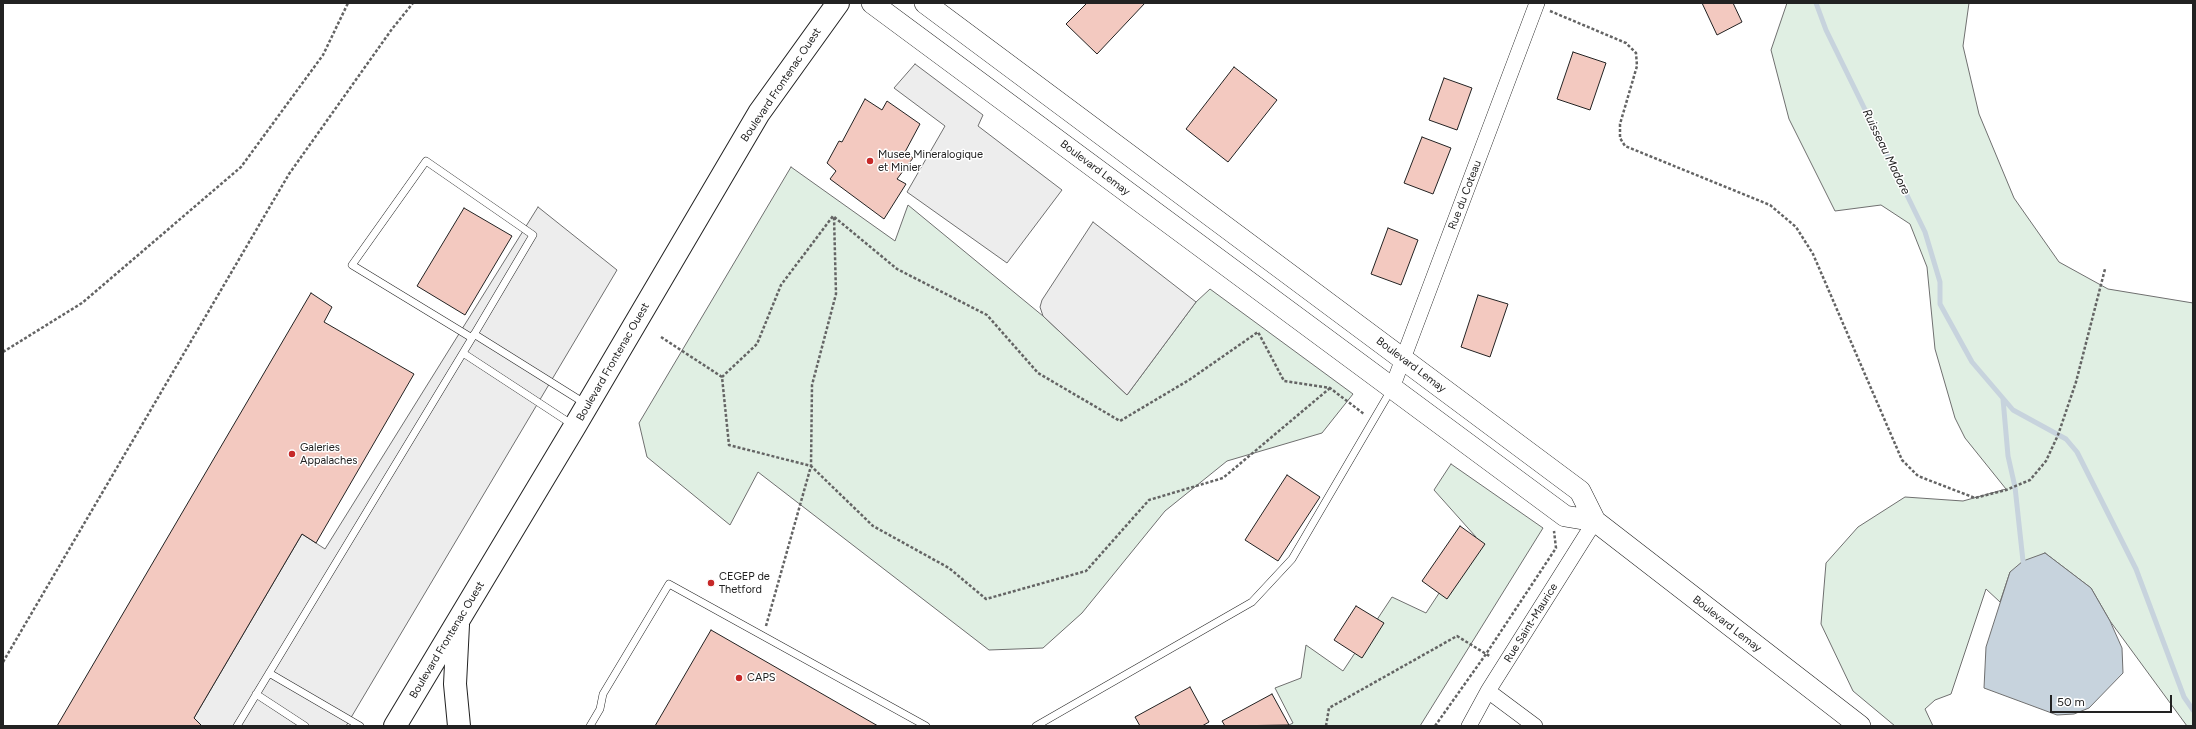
<!DOCTYPE html>
<style>
body{margin:0}
#map{position:relative;width:2196px;height:729px;overflow:hidden;background:#fff;font-family:Figtree,sans-serif}
canvas{display:block}
.frame{position:absolute;inset:0;border:4px solid #222;pointer-events:none}
.scale{position:absolute;left:2050px;top:695px;width:122px;height:18px;box-sizing:border-box;border:2px solid #222;border-top:0;padding-left:5px;font-size:12px;line-height:14px;white-space:nowrap;color:#222;-webkit-text-stroke:3px #fff;paint-order:stroke}
</style>
<div id="map">
<canvas width="2196" height="729"></canvas>
<div class="frame"></div>
<div class="scale">50 m</div>
</div>
<script>
const ctx = document.querySelector('canvas').getContext('2d');
ctx.lineJoin = 'round';
function fillPath(path, color) { ctx.fillStyle = color; ctx.fill(path, 'evenodd'); }
const poly = rows => new Path2D(rows.map(r => 'M' + r).join(''));
function trace(path, color, width, dash) { ctx.strokeStyle = color; ctx.lineWidth = width; ctx.lineCap = dash ? 'butt' : 'round'; ctx.setLineDash(dash || []); ctx.stroke(path); }
function label(font, color, halo, rows, align = 'center') {
  ctx.font = font + ' Figtree,sans-serif'; ctx.lineWidth = 3; ctx.setLineDash([]); ctx.textBaseline = 'middle'; ctx.strokeStyle = halo; ctx.fillStyle = color; for (const [text, x, y, turn = 0] of rows) {
    ctx.save(); ctx.translate(x, y); ctx.rotate((+turn || 0) * Math.PI / 180); ctx.textAlign = isNaN(turn) ? turn : align; if (halo) ctx.strokeText(text, 0, 0); ctx.fillText(text, 0, 0); ctx.restore();
  }
}
const green = poly([
 [1787,3,1969,3,1963,46,1979,114,2014,198,2059,262,2108,289,2193,303,2193,726,2187,726,2110,621,2091,588,2045,553,2010,572,2000,602,1986,589,1951,694,1935,700,1925,709,1933,726,1895,726,1853,691,1821,624,1826,563,1858,527,1905,497,1963,501,2006,489,1965,438,1955,418,1935,349,1927,267,1910,224,1881,205,1835,211,1789,119,1771,50,1787,3],
 [791,167,895,241,908,205,1043,316,1127,395,1196,302,1210,289,1353,394,1322,433,1227,461,1165,511,1082,613,1043,648,989,650,758,472,730,525,647,457,639,423,791,167],
 [1451,464,1543,528,1420,726,1287,726,1293,723,1275,688,1301,678,1306,645,1343,671,1392,597,1426,613,1476,537,1434,490,1451,464]
]);
fillPath(green, '#e0efe3');
trace(green, '#6f6f6f', 1);
const parking = poly([
 [915,64,983,115,978,126,1062,190,1007,263,907,192,945,126,894,88,915,64],
 [538,207,617,270,346,726,202,726,194,718,302,534,325,549,538,207],
 [1093,222,1196,302,1127,395,1043,316,1040,307,1042,300,1093,222]
]);
fillPath(parking, '#ededed');
trace(parking, '#6f6f6f', 1);
const water = poly([
 [2045,553,2091,588,2110,621,2122,648,2123,673,2089,708,2074,714,2057,715,1984,688,1986,647,2010,572,2023,561,2045,553]
]);
fillPath(water, '#c7d3dd');
trace(water, '#6f6f6f', 1);
trace(poly([
 [1816,3,1826,30,1925,232,1940,282,1940,304,1972,362,2013,410,2066,439,2077,452,2136,569,2184,697,2193,710],
 [2003,399,2008,456,2015,487,2023,561]
]), '#c7d3dd', 5);
const building = poly([
 [1087,3,1145,3,1097,54,1066,24,1087,3],
 [1702,3,1733,3,1742,22,1717,35,1702,3],
 [1573,52,1606,63,1590,110,1557,99,1573,52],
 [1234,67,1277,100,1228,162,1186,129,1234,67],
 [1444,78,1472,88,1457,130,1429,120,1444,78],
 [865,99,882,110,887,101,920,124,905,152,913,158,897,179,906,184,884,219,830,179,836,171,827,163,839,141,842,142,865,99],
 [1422,137,1451,148,1433,194,1404,183,1422,137],
 [464,208,512,236,465,315,417,286,464,208],
 [1388,228,1418,240,1401,285,1371,274,1388,228],
 [311,293,332,307,324,322,414,374,316,543,302,534,194,718,202,726,57,726,311,293],
 [1478,295,1508,304,1490,357,1461,347,1478,295],
 [1287,475,1320,497,1278,561,1245,540,1287,475],
 [1460,526,1485,544,1447,599,1422,581,1460,526],
 [1356,606,1384,623,1362,658,1334,640,1356,606],
 [711,630,878,726,655,726,711,630],
 [1190,687,1209,722,1202,726,1140,726,1135,717,1190,687],
 [1272,694,1289,725,1225,726,1222,721,1272,694]
]);
fillPath(building, '#f3c9c0');
trace(building, '#222', 1);
const lane = poly([
 [474,334,586,404],
 [463,353,573,425],
 [269,673,360,726],
 [256,694,305,726],
 [237,726,472,338,533,235,426,161,352,265,472,338],
 [590,726,600,709,603,694,669,584,926,726],
 [1036,726,1252,602,1292,559,1391,390]
]);
const street = poly([
 [1392,388,1537,3],
 [1488,691,1535,726],
 [1469,726,1488,691,1595,521]
]);
const secondary = poly([
 [872,3,1565,516,1595,521],
 [925,3,1580,491,1595,521,1860,726]
]);
const primary = poly([
 [458,625,455,684,459,726],
 [395,726,575,426,759,113,838,3]
]);
trace(lane, '#222', 8);
trace(street, '#222', 16);
trace(secondary, '#222', 22);
trace(primary, '#222', 24);
trace(poly([
 [1550,11,1626,43,1636,53,1637,66,1620,124,1620,138,1625,146,1770,205,1796,227,1813,254,1902,460,1918,476,1975,498,2006,490,2030,480,2046,461,2058,435,2076,382,2105,269],
 [661,337,722,377],
 [3,352,82,303,241,167,323,55,348,3],
 [1330,388,1223,478,1149,500,1086,571,986,599,949,568,873,526,811,466,729,445,722,377,757,344,781,285,833,216,897,269,987,315,1038,373,1120,421,1189,380,1258,332,1284,381,1330,388,1364,414],
 [766,626,811,466,812,385,836,294,834,216],
 [3,662,289,174,392,29,413,3],
 [1326,726,1329,708,1457,636,1491,657],
 [1435,726,1486,654,1556,548,1554,531]
]), '#646464', 2.5, [3, 2]);
trace(lane, '#fff', 7);
trace(street, '#fff', 15);
trace(secondary, '#fff', 21);
trace(primary, '#fff', 22);
for (const [x, y, r, color] of [
 [870,161,4,"#c62828"],
 [292,454,4,"#c62828"],
 [711,583,4,"#c62828"],
 [739,678,4,"#c62828"]
]) { const dot = new Path2D(); dot.arc(x, y, r, 0, 2 * Math.PI); ctx.fillStyle = color; ctx.fill(dot); trace(dot, '#fff', 1.5); }
label('11px', '#222', '#fff', [
 ["Boulevard Frontenac Ouest",781,85,-56],
 ["Boulevard Lemay",1095,168,37],
 ["Rue du Coteau",1465,195,-69],
 ["Boulevard Frontenac Ouest",613,362,-60],
 ["Boulevard Lemay",1411,365,37],
 ["Rue Saint-Maurice",1531,623,-58],
 ["Boulevard Lemay",1727,624,38],
 ["Boulevard Frontenac Ouest",447,640,-59]
]);
label('11px', '#222', '#fff', [
 ["Musee Mineralogique",878,155],
 ["et Minier",878,168],
 ["Galeries",300,448],
 ["Appalaches",300,461],
 ["CEGEP de",719,577],
 ["Thetford",719,590],
 ["CAPS",747,678]
], 'left');
label('italic 12px', '#222', '#fff', [
 ["Ruisseau Madore",1886,152,64]
]);
</script>
